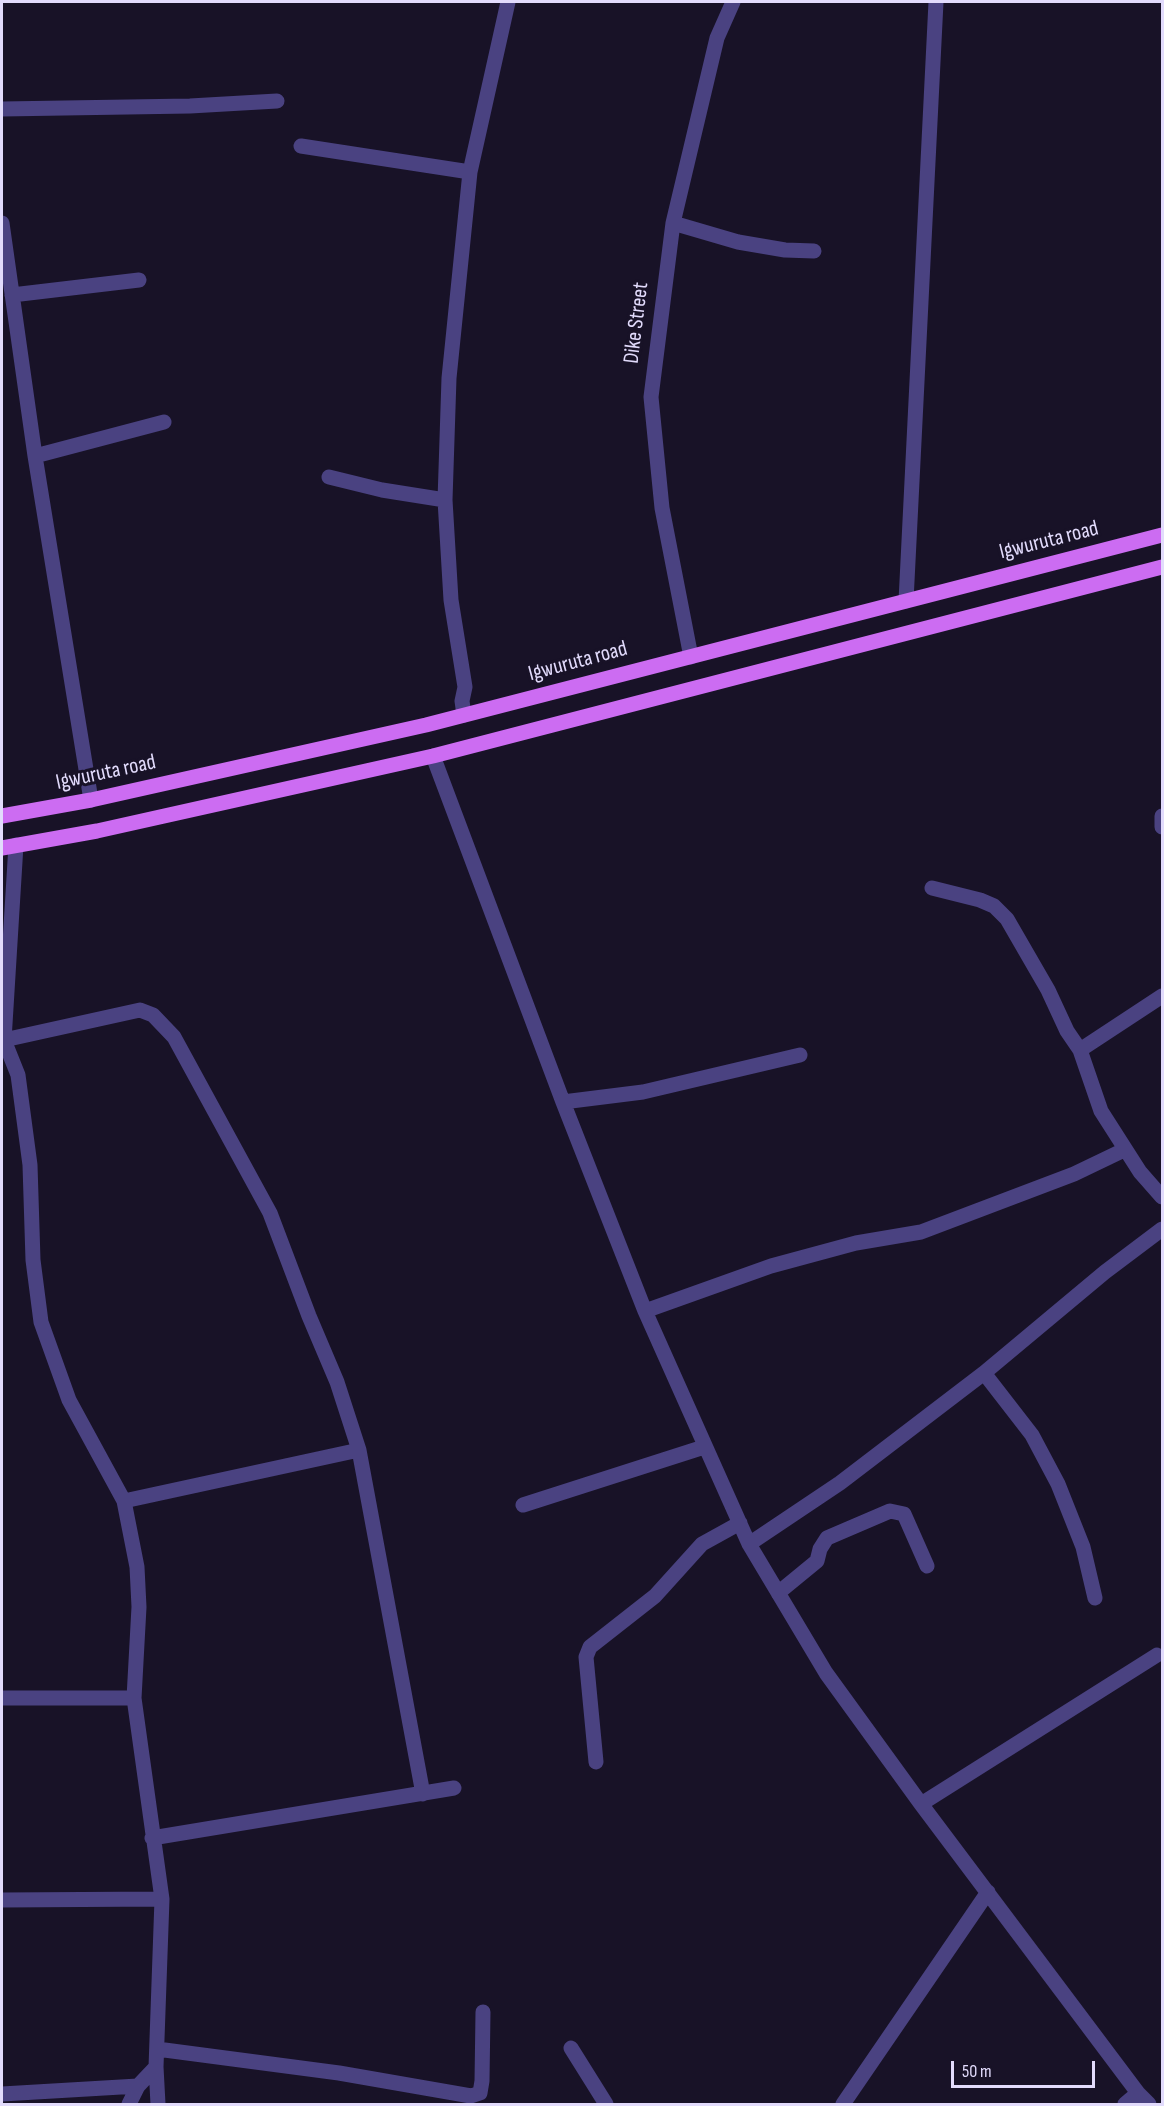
<!DOCTYPE html>
<style>
body{margin:0}
#map{position:relative;width:1164px;height:2106px;overflow:hidden;background:#181227;font-family:"Sofia Sans Condensed",sans-serif}
canvas{display:block}
.frame{position:absolute;inset:0;border:3px solid #e2dbfc;pointer-events:none}
.scale{position:absolute;left:951px;top:2061px;width:144px;height:27px;box-sizing:border-box;border:3px solid #e2dbfc;border-top:0;padding-left:8px;font-size:18px;line-height:21px;white-space:nowrap;color:#e2dbfc;-webkit-text-stroke:4px #181227;paint-order:stroke}
</style>
<div id="map">
<canvas width="1164" height="2106"></canvas>
<div class="frame"></div>
<div class="scale">50 m</div>
</div>
<script>
const ctx = document.querySelector('canvas').getContext('2d');
ctx.lineJoin = 'round';
const poly = rows => new Path2D(rows.map(r => 'M' + r).join(''));
function trace(path, color, width, dash) { ctx.strokeStyle = color; ctx.lineWidth = width; ctx.lineCap = dash ? 'butt' : 'round'; ctx.setLineDash(dash || []); ctx.stroke(path); }
function label(font, color, halo, rows, align = 'center') {
  ctx.font = font + ' "Sofia Sans Condensed",sans-serif'; ctx.lineWidth = 6; ctx.setLineDash([]); ctx.textBaseline = 'middle'; ctx.strokeStyle = halo; ctx.fillStyle = color; for (const [text, x, y, turn = 0] of rows) {
    ctx.save(); ctx.translate(x, y); ctx.rotate((+turn || 0) * Math.PI / 180); ctx.textAlign = isNaN(turn) ? turn : align; if (halo) ctx.strokeText(text, 0, 0); ctx.fillText(text, 0, 0); ctx.restore();
  }
}
trace(poly([
 [2,109,190,106,277,101],
 [301,146,470,172],
 [2,223,35,456,91,800],
 [673,223,738,242,785,250,814,251],
 [12,295,139,280],
 [35,456,164,422],
 [329,477,382,490,445,500],
 [906,601,936,2],
 [691,657,662,508,651,397,673,223,717,38,733,2],
 [464,715,462,701,465,687,451,600,445,500,449,378,470,172,508,2],
 [433,756,563,1102,645,1311,749,1544,826,1673,921,1804,1138,2093,1149,2104],
 [1162,816,1162,827],
 [16,845,4,1040,140,1010,153,1015,174,1037,270,1213,309,1316,337,1382,359,1450,423,1794],
 [932,888,980,900,994,906,1007,919,1048,990,1067,1031,1080,1050,1101,1111,1140,1172,1162,1197],
 [2,1039,4,1040,18,1075,30,1165,33,1260,41,1322,69,1400,124,1501,137,1567,139,1607,134,1698,162,1899,156,2067,158,2104],
 [1080,1050,1162,996],
 [563,1102,643,1092,800,1055],
 [645,1311,771,1266,856,1243,921,1232,1074,1174,1124,1150],
 [984,1373,1032,1435,1058,1484,1083,1547,1095,1598],
 [124,1501,359,1450],
 [523,1505,704,1447],
 [749,1544,840,1483,984,1373,1105,1272,1162,1229],
 [778,1593,817,1561,820,1549,827,1538,890,1511,904,1514,927,1566],
 [2,1698,134,1698],
 [596,1762,586,1657,590,1647,655,1596,702,1544,740,1523],
 [921,1804,1157,1655],
 [152,1838,454,1788],
 [2,1900,162,1899],
 [571,2048,606,2104],
 [157,2049,339,2073,471,2096,480,2093,482,2081,483,2012],
 [2,2094,138,2086],
 [129,2104,138,2086,156,2067],
 [843,2104,988,1892],
 [1125,2104,1138,2093]
]), '#4a4281', 15);
trace(poly([
 [2,816,91,800,426,725,1162,535],
 [2,848,97,831,433,756,1162,567]
]), '#cc6cf2', 15);
label('22px', '#e2dbfc', '#181227', [
 ["Dike Street",637,323,-83],
 ["Igwuruta road",1049,541,-14],
 ["Igwuruta road",578,662,-15],
 ["Igwuruta road",106,773,-12]
]);
</script>
